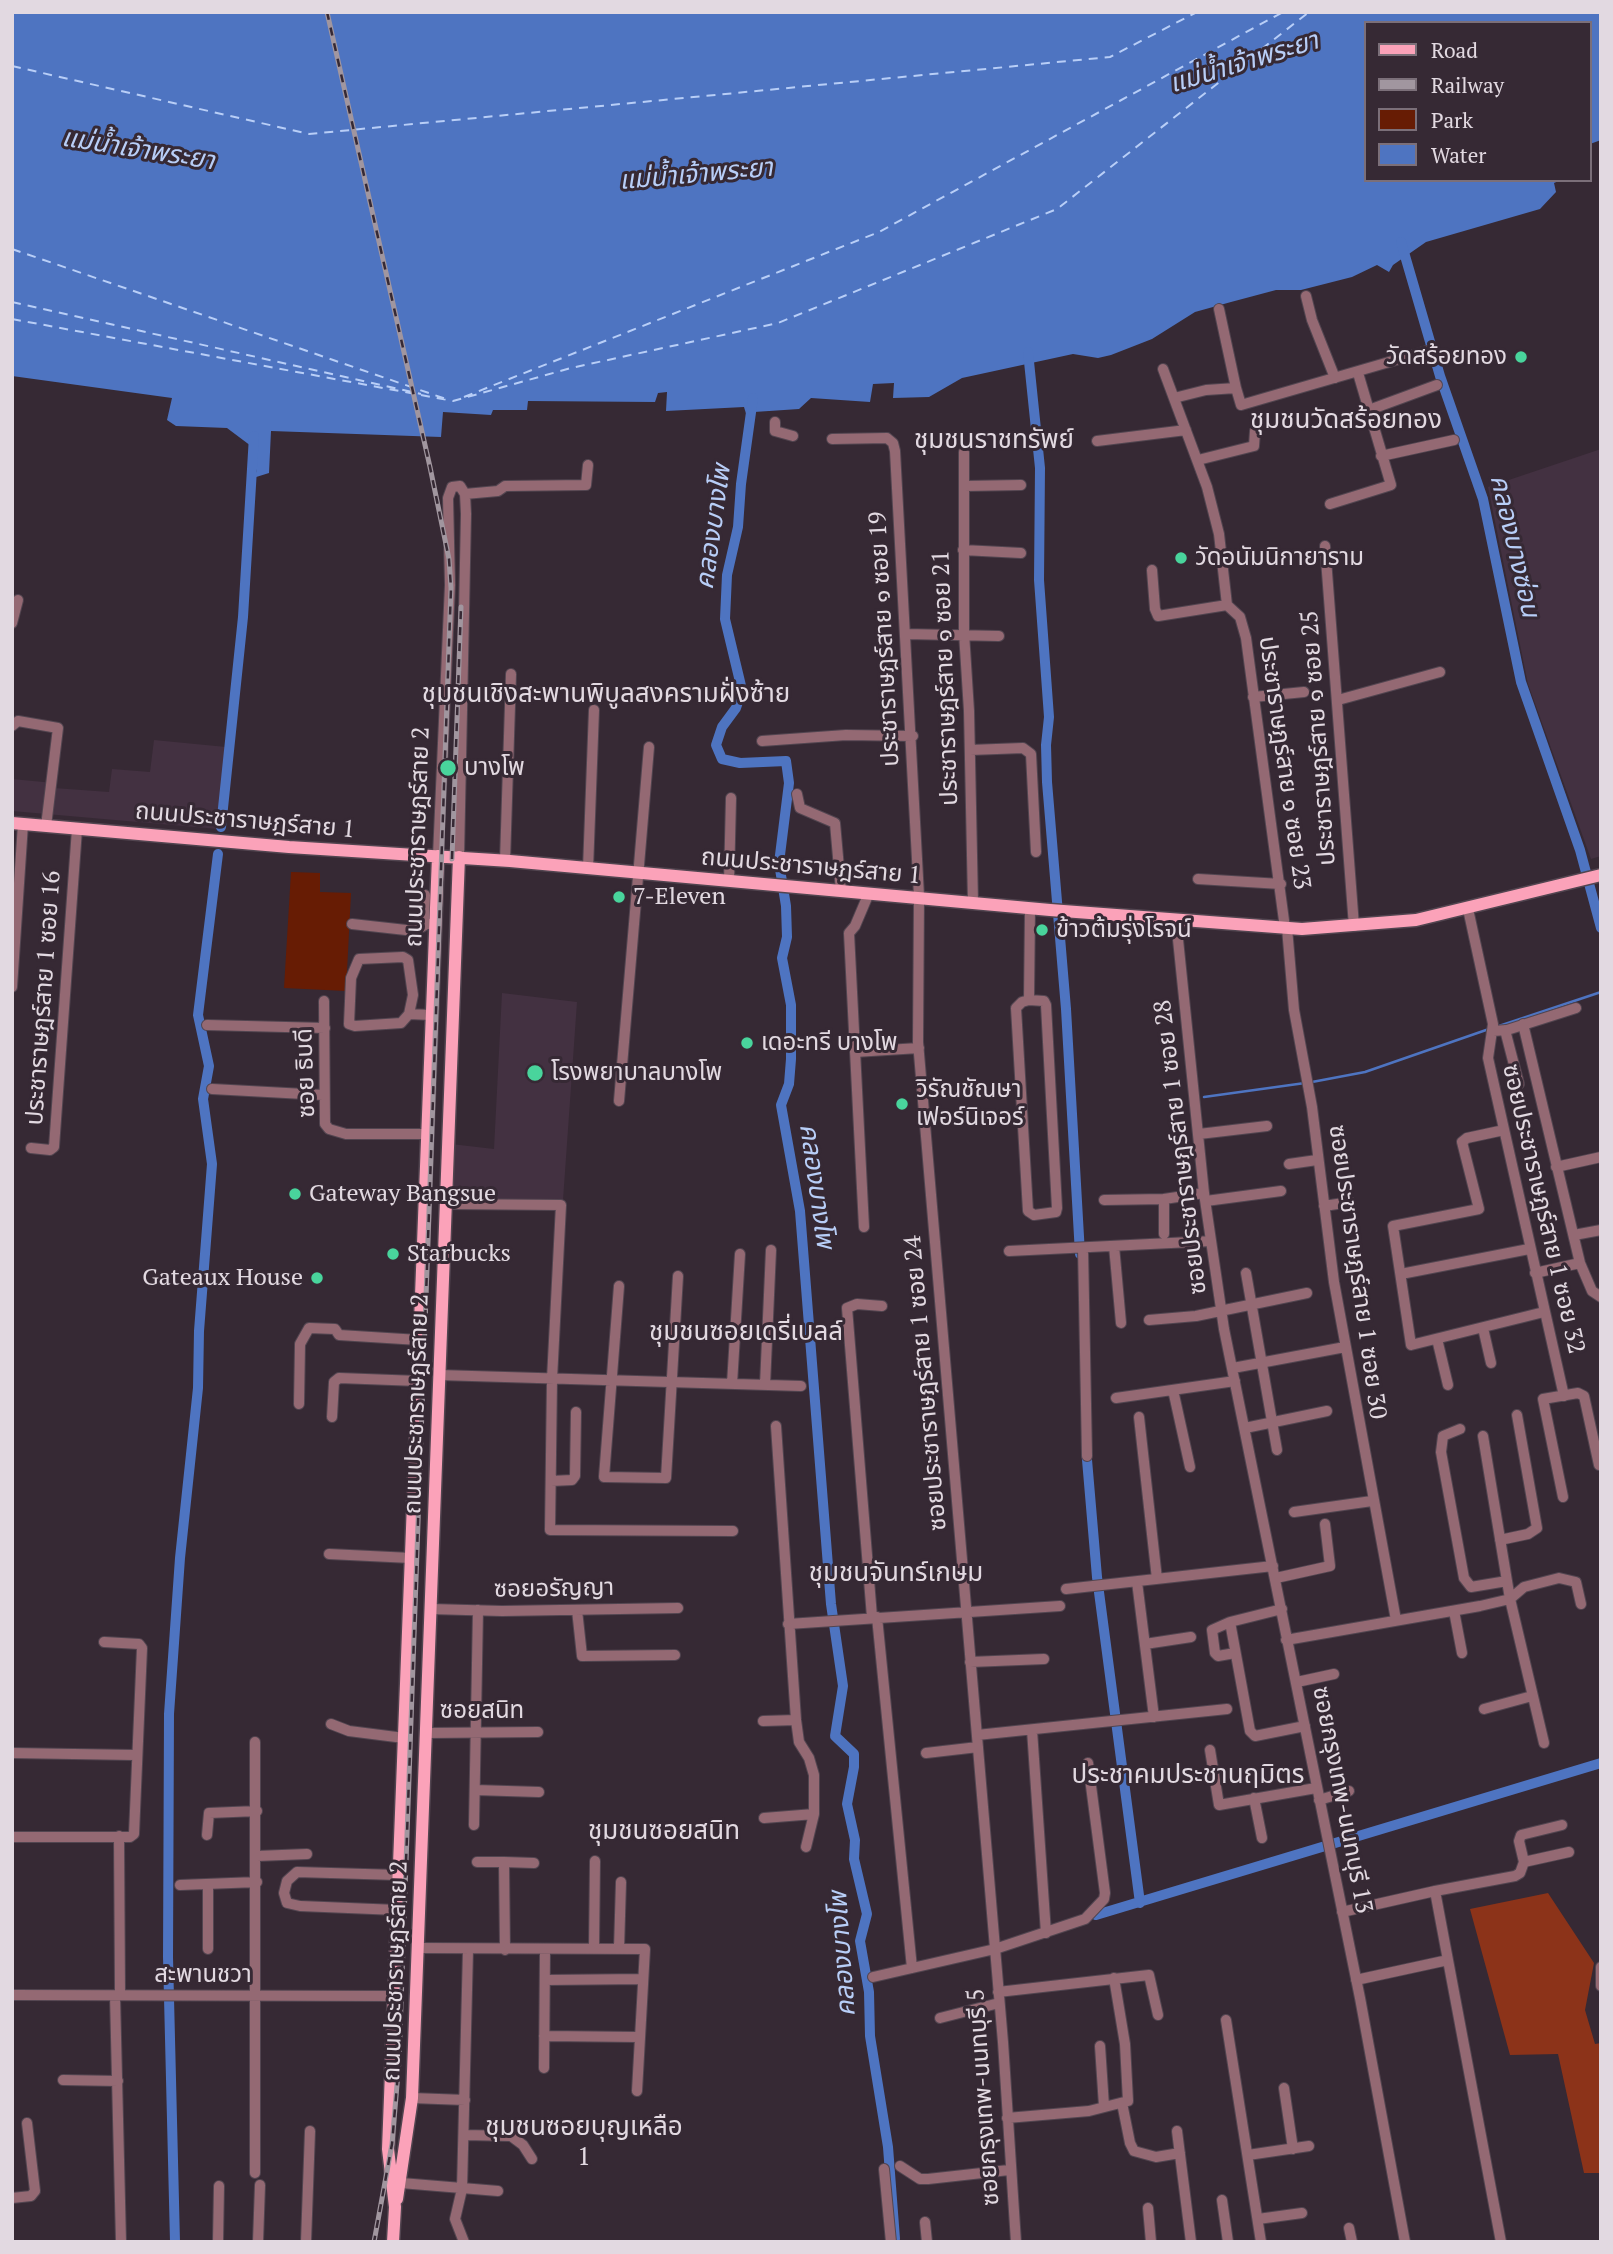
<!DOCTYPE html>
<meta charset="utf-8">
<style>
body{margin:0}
#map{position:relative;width:1613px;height:2254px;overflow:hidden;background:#362934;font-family:"PT Serif",serif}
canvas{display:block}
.frame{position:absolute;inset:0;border:14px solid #e2d9e1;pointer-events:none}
.legend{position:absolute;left:1364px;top:21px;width:228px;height:161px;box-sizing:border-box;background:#362934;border:2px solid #7b6f79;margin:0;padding:9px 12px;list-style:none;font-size:21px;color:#e2d9e1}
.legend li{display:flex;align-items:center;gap:14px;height:35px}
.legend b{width:35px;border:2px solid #7b6f79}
</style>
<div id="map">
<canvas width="1613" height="2254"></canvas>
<div class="frame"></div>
<ul class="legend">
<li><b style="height:9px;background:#fba2b9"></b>Road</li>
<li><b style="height:9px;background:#a1969f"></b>Railway</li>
<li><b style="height:19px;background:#671c04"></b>Park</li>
<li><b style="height:19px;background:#4e74c1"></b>Water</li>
</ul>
</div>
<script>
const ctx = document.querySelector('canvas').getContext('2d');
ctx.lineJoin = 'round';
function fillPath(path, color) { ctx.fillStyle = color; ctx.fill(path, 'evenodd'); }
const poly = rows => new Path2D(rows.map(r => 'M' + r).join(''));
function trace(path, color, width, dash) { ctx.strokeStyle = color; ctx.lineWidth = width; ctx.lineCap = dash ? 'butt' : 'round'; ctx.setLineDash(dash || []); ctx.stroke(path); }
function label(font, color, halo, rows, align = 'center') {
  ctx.font = font + ' "PT Serif","Noto Sans Thai",serif'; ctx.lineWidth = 6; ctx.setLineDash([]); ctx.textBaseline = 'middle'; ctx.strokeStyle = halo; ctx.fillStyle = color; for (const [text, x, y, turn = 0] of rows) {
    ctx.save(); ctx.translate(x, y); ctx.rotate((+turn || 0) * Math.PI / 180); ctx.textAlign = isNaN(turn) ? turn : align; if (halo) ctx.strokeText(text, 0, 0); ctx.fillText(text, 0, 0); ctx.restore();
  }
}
fillPath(poly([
 [1601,449,1601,856,1591,859,1528,684,1488,487],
 [154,740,226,747,218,829,12,811,12,779,54,783,54,788,109,792,112,769,150,772],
 [502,993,577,1002,563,1200,450,1200,451,1144,494,1149]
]), '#433141');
fillPath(poly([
 [291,872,320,873,320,892,351,893,346,991,284,988]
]), '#671c04');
fillPath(poly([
 [1548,1893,1594,1963,1585,2010,1595,2044,1601,2043,1601,2173,1584,2173,1558,2054,1510,2055,1470,1909]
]), '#8c3319');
fillPath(poly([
 [12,12,1601,12,1601,140,1590,144,1590,23,1366,23,1366,180,1561,180,1554,183,1556,192,1540,209,1426,242,1393,265,1389,272,1377,265,1352,277,1301,290,1276,290,1231,302,1195,312,1152,339,1111,355,1098,358,1073,354,962,378,929,397,893,398,894,383,873,384,870,402,811,398,799,409,754,412,748,420,744,407,666,411,667,392,658,393,655,402,528,401,527,410,493,410,491,415,443,412,441,437,271,431,269,473,253,478,257,471,255,449,227,428,176,426,167,420,172,398,12,376]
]), '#4e74c1');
trace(poly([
 [1496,1027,1601,992],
 [1312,1082,1365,1072,1489,1029],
 [1204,1097,1305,1083]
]), '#4e74c1', 2.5);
trace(poly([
 [1401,242,1440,376,1483,499,1521,682,1580,850,1601,928],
 [1028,352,1040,468,1039,580,1049,717,1046,745,1047,782,1066,1009,1080,1254],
 [753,398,741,484,738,527,727,575,725,619,742,690,736,708,722,727,716,745,722,759,740,763,786,761,789,783,779,863,786,906,787,937,782,958,791,1005,791,1059,789,1084,781,1105,800,1211,831,1604,843,1686,835,1736,854,1754,854,1767,847,1804,855,1840,854,1859,867,1914,860,1941,869,1992,870,2036,888,2147,895,2239],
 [221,827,243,617,254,436],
 [1086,1448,1097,1577,1140,1903],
 [1096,1915,1601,1763],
 [175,2242,168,1957,169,1714,180,1558,198,1388,199,1331,212,1164,203,1099,209,1066,198,1015,218,854]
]), '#4e74c1', 10);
trace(poly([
 [12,66,309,134,1110,57,1197,12],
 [12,249,446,399],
 [12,302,421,394],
 [12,319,453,401,571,368,778,323,1057,209,1309,12],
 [464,397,879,232,1283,12]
]), '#b8cef7', 2, [9, 7]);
const minor = poly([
 [1306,296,1312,320,1335,378],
 [1219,309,1236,388],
 [1163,369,1207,487,1219,534,1227,605,1240,617,1246,638,1285,928],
 [1174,398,1206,390,1236,388,1241,405,1427,351],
 [1369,410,1437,385],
 [775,422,775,431,793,436],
 [832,439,887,438,893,443,895,451,919,896,918,1042,1003,2042,1016,2242],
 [1097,441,1186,430],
 [964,452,964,633,969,711,973,903],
 [1381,456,1454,440],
 [1198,460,1254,446,1255,431],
 [964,486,1021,485],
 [465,494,498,491,505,486,586,485,588,465],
 [1330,504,1391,485,1358,373],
 [1325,546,1354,926],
 [963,550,1021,553],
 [1152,570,1155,609,1158,616,1227,605],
 [12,623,18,600],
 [906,634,999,636],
 [1253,697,1304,692],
 [1338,700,1440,672],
 [12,726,18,721,58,728,46,826],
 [762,741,846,735,913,736],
 [970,750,1023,748,1031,754,1036,852],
 [797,794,800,808,835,823,841,891],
 [438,856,450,585,448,498,452,487,460,486,465,494,466,514,459,857],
 [505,861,511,674],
 [588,869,594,710],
 [1198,879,1281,884],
 [729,881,731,798],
 [425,895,424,921,428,924],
 [1468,909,1493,1024,1488,1058,1564,1396],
 [1176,920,1204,1193,1224,1329,1360,1998,1405,2242],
 [352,924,415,931,425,925],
 [1287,928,1294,1010,1312,1107,1334,1282,1396,1620],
 [12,987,23,824],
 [1029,1000,1044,1001,1046,1005,1057,1208,1056,1212,1034,1215,1028,1211,1016,1008,1022,1002,1029,1000],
 [1029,1000,1030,908],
 [324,1001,325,1124,329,1129,346,1134,427,1134],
 [409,1014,401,1023,355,1026,349,1024,351,978,359,959,403,957,408,960,413,995,409,1014,431,1015],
 [1523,1024,1580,1263,1592,1291,1601,1297],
 [207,1025,325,1028],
 [1505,1030,1519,1084],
 [1493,1031,1507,1030,1576,1008],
 [855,1052,919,1048],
 [212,1089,323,1095],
 [619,1101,649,747],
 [1504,1130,1467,1138,1462,1142,1479,1209,1393,1226,1411,1345,1544,1312],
 [1199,1134,1267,1126],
 [31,1148,50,1150,54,1147,77,829],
 [1289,1164,1317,1160],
 [1556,1167,1601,1157],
 [1104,1200,1164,1199],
 [1206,1201,1281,1191],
 [446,1204,561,1205,552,1379,550,1530,733,1531],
 [1324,1206,1350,1202],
 [864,1227,849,933,855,926,869,893],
 [1164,1234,1164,1199,1204,1193],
 [1574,1235,1601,1230],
 [1114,1246,1121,1323],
 [1083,1248,1087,1456],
 [1009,1251,1211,1241],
 [1246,1273,1277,1450],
 [1406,1273,1529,1249],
 [1535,1273,1580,1263],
 [619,1286,604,1477,666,1478,678,1276],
 [1149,1320,1196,1316,1307,1293],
 [1483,1328,1491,1363],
 [1437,1339,1448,1385],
 [1233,1368,1345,1347],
 [439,1375,801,1386],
 [732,1384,740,1254],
 [765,1385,771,1250],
 [1173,1390,1190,1467],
 [1116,1398,1235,1381],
 [299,1404,300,1344,309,1328,335,1329,339,1335,419,1340],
 [332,1417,334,1382,339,1378,418,1381],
 [1139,1417,1157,1579],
 [776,1426,796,1720,799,1742,809,1758,814,1775,814,1814,806,1847],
 [1245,1428,1327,1411],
 [1460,1429,1443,1436,1441,1452,1464,1578,1471,1587,1507,1581],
 [1483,1436,1510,1599,1544,1743],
 [551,1481,572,1480,575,1476,576,1412],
 [1563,1497,1543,1399,1578,1393,1584,1396,1599,1465],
 [1294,1512,1372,1501],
 [1500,1540,1528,1534,1537,1528,1517,1415],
 [329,1554,411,1558],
 [1276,1578,1330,1566,1325,1524],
 [1137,1582,1154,1717],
 [1066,1589,1273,1566],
 [431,1609,502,1611,678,1608],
 [1282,1609,1230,1622,1250,1731,1255,1736,1305,1726],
 [577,1610,582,1656,675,1655],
 [1454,1611,1462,1653],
 [872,1617,847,1308,857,1304,882,1306],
 [877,1617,912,1968],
 [1230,1622,1212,1630,1215,1653,1218,1656,1235,1653],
 [788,1624,1060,1606],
 [1286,1640,1480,1606,1510,1599,1524,1587,1559,1578,1576,1582,1581,1604],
 [1145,1644,1191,1637],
 [970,1662,1044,1659],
 [1297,1682,1334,1674],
 [1484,1709,1532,1696],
 [763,1721,796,1720],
 [331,1724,349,1731,404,1738],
 [1032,1730,1046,1933],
 [426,1733,538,1732],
 [977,1735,1227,1709],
 [255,1742,255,2173],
 [1210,1750,1219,1805,1316,1788],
 [12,1753,135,1755],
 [926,1753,978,1747],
 [475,1790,539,1792],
 [1254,1798,1262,1838],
 [1319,1800,1349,1791],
 [764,1818,814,1814],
 [474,1825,478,1610],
 [207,1835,209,1813,257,1811],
 [119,1836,120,1995],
 [12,1837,130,1837,134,1834,142,1648,139,1644,104,1642],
 [257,1856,307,1854],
 [477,1862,504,1862],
 [1524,1862,1519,1841,1521,1835,1562,1825],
 [208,1884,208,1949],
 [180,1885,257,1882],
 [1435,1891,1515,1876,1520,1873,1524,1862,1569,1852],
 [397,1910,300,1906,287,1903,284,1893,287,1881,297,1872,398,1875],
 [1342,1912,1435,1891,1501,2242],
 [418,1948,645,1949,637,2091],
 [594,1949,595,1861],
 [619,1949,621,1882],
 [505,1950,504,1862,534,1863],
 [1601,1967,1601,1986],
 [873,1977,995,1949,1085,1919,1104,1899,1105,1893,1088,1763],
 [545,1980,643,1979],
 [1356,1980,1448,1960],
 [998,1992,1149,1975,1158,2015],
 [12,1995,394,1996],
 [115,1996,121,2242],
 [940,2018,999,2003],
 [1226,2020,1261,2242],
 [544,2036,639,2037],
 [1100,2046,1104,2106],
 [544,2068,545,1951],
 [63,2080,118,2081],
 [1284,2088,1293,2149],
 [412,2098,465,2100],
 [1122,2103,1130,2143,1134,2151,1156,2157,1180,2153],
 [1007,2118,1089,2111,1128,2101,1125,2044,1114,1978],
 [1177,2131,1191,2242],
 [464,2135,511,2136,523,2145,532,2159],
 [1248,2155,1309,2146],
 [900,2166,920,2179,928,2179,1009,2170],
 [884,2169,891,2242],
 [401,2183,498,2191],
 [12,2198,31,2196,35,2191,27,2123],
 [1222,2200,1228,2242],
 [1148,2208,1151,2242],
 [1258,2219,1302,2213],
 [925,2222,927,2242],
 [1349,2228,1352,2242],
 [218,2242,219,2186],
 [258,2242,260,2185],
 [306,2242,310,2131],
 [464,2242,455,2219,462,2189,468,1950]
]);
const major = poly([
 [12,823,289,847,510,861,1050,910,1302,929,1416,920,1601,875],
 [397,2199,412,2098,459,857],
 [393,2242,395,2207,388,2149,438,856]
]);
trace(minor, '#524550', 12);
trace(major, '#524550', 15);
trace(minor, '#946973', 10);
trace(major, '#fba2b9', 12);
const rail = poly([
 [327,12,430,467,449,559,451,588,399,2061,392,2144,374,2242],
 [452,859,461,607]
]);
trace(rail, '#a1969f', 5);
trace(rail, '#362934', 2.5, [8]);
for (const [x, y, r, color] of [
 [1521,357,7,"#49d49c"],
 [1181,558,7,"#49d49c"],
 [448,768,9,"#49d49c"],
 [619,897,7,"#49d49c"],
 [1042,930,7,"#49d49c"],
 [747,1043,7,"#49d49c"],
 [535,1073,9,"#49d49c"],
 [902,1104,7,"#49d49c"],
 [295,1194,7,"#49d49c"],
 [393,1254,7,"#49d49c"],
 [317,1278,7,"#49d49c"]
]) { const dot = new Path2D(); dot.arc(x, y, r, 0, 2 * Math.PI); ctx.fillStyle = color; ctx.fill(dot); trace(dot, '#362934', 2.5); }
label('24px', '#e2d9e1', '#362934', [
 ["วัดสร้อยทอง",1507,357,"right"],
 ["วัดอนัมนิกายาราม",1195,558],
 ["บางโพ",464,768],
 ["7-Eleven",633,897],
 ["ข้าวต้มรุ่งโรจน์",1056,930],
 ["เดอะทรี บางโพ",761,1043],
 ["โรงพยาบาลบางโพ",551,1073],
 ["วิรัณชัณษา",916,1090],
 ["เฟอร์นิเจอร์",916,1118],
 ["Gateway Bangsue",309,1194],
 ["Starbucks",407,1254],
 ["Gateaux House",303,1278,"right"]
], 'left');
label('24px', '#e2d9e1', '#362934', [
 ["ประชาราษฎร์สาย ๑ ซอย 19",885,639,-93],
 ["ประชาราษฎร์สาย ๑ ซอย 21",946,678,-92],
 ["ประชาราษฎร์สาย ๑ ซอย 25",1319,738,-94],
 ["ประชาราษฎร์สาย ๑ ซอย 23",1284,763,82],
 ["ถนนประชาราษฎร์สาย 1",245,821,5],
 ["ถนนประชาราษฎร์สาย 2",418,837,-88],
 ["ถนนประชาราษฎร์สาย 1",811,867,5],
 ["ประชาราษฎร์สาย 1 ซอย 16",44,998,-86],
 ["ซอย ธิบดี",306,1073,-92],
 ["ซอยประชาราษฎร์สาย 1 ซอย 28",1181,1147,-97],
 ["ซอยประชาราษฎร์สาย 1 ซอย 32",1543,1209,77],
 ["ซอยประชาราษฎร์สาย 1 ซอย 30",1357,1272,82],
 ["ซอยประชาราษฎร์สาย 1 ซอย 24",926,1383,-95],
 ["ถนนประชาราษฎร์สาย 2",417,1404,-88],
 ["ซอยอรัญญา",554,1589,-1],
 ["ซอยสนิท",482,1711],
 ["ซอยกรุงเทพ-นนทบุรี 13",1342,1800,79],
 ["ถนนประชาราษฎร์สาย 2",396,1971,-88],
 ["สะพานชวา",203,1975],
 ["ซอยกรุงเทพ-นนทบุรี 5",984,2097,-94]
]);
label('italic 26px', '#b8cef7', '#362934', [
 ["แม่น้ำเจ้าพระยา",1244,63,-17],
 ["แม่น้ำเจ้าพระยา",138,150,9],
 ["แม่น้ำเจ้าพระยา",696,175,-5],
 ["คลองบางโพ",714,527,-82],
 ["คลองบางซ่อน",1514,546,77],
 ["คลองบางโพ",816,1186,82],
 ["คลองบางโพ",843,1954,-94]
]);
label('26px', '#e2d9e1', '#362934', [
 ["ชุมชนวัดสร้อยทอง",1346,421],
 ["ชุมชนราชทรัพย์",994,441],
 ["ชุมชนเชิงสะพานพิบูลสงครามฝั่งซ้าย",606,695],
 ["ชุมชนซอยเดรี่เบลล์",746,1333],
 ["ชุมชนจันทร์เกษม",896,1574],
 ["ประชาคมประชานฤมิตร",1188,1776],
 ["ชุมชนซอยสนิท",664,1832],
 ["ชุมชนซอยบุญเหลือ",584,2128],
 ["1",584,2158]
]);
</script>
